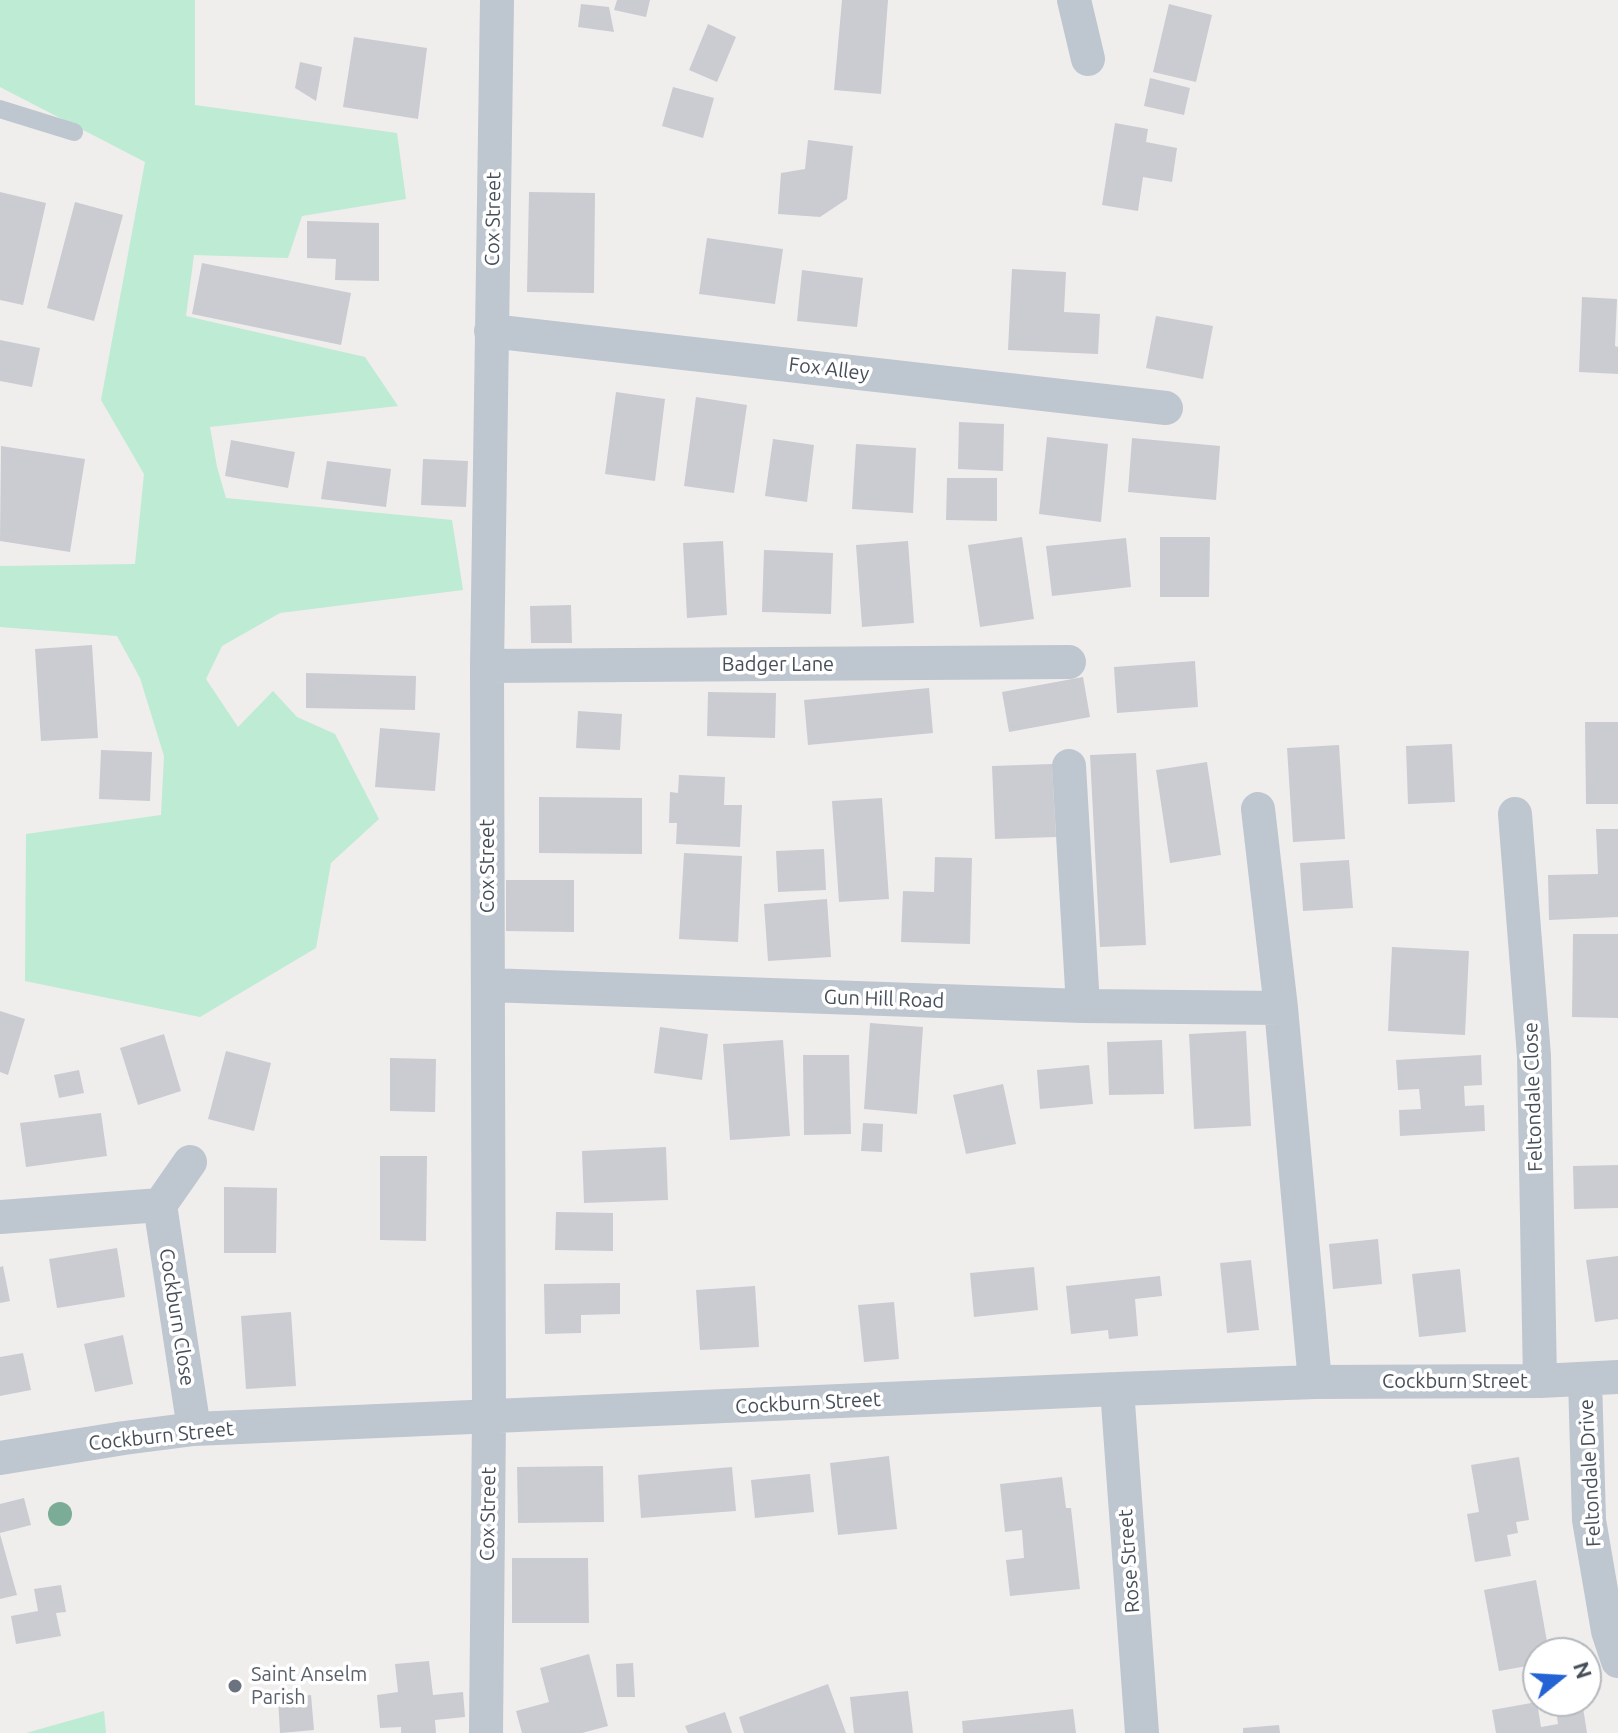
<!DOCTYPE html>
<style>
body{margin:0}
#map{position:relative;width:1618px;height:1733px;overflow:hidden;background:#f0eded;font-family:Ubuntu,sans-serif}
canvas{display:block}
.north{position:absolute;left:1522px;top:1637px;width:80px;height:80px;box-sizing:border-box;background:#fff;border:2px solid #b5b9bd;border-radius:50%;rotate:72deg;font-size:22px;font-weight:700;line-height:32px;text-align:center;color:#464f59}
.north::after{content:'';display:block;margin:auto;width:28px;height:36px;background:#2463d3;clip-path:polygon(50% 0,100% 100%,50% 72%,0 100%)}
</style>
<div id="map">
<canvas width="1618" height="1733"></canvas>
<div class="north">N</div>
</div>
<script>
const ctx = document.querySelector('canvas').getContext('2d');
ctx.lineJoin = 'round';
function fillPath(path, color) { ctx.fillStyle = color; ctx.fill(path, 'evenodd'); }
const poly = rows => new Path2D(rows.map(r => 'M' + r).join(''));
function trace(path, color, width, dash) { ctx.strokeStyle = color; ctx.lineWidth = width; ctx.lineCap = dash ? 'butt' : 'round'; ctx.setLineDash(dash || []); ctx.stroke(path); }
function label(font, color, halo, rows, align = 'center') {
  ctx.font = font + ' Ubuntu,sans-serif'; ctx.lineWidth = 7; ctx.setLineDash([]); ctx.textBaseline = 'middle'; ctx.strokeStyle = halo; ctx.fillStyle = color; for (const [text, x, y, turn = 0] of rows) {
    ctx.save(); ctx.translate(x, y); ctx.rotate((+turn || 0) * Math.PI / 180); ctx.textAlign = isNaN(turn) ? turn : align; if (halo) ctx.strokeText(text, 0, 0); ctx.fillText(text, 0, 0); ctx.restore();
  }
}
fillPath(poly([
 [0,0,195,0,195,105,397,133,406,199,302,216,288,258,194,255,186,316,365,357,398,406,210,427,217,467,226,498,452,520,463,590,280,613,222,646,206,679,238,727,273,691,297,717,335,734,379,819,331,863,316,948,200,1017,25,981,26,834,161,815,164,756,140,678,117,636,0,627,0,566,135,564,144,474,101,400,145,162,0,87],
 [104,1711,106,1733,25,1733,26,1733]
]), '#bdebd3');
fillPath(poly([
 [617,0,650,0,646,17,614,10],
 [842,0,888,0,881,94,834,90],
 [581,4,609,7,614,32,578,27],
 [1169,4,1212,15,1196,82,1153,72],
 [708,24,736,37,717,82,689,70],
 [354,37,427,48,418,119,343,107],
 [300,62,322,67,316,101,295,88],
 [1150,78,1190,88,1184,115,1144,106],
 [673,87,714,98,703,138,662,126],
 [1115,123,1148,129,1146,142,1177,148,1172,182,1143,177,1138,211,1102,205],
 [808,140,853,146,847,199,820,217,778,214,781,173,805,169],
 [0,192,46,203,23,305,0,300],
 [529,192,595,193,594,293,527,292],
 [75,202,123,215,94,321,47,308],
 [307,221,379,223,379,281,335,280,336,259,307,258],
 [707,238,783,249,775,304,699,294],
 [202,263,351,293,341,345,192,314],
 [1012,269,1066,272,1064,312,1100,314,1098,354,1008,350],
 [802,270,863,278,857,327,797,321],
 [1582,297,1617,299,1615,346,1618,347,1618,374,1579,372],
 [1156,316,1213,326,1203,379,1146,368],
 [0,340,40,348,32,387,0,381],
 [616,392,665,399,655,481,605,474],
 [696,397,747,405,734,493,684,486],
 [959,422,1004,424,1003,471,958,469],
 [1047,437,1108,444,1101,522,1039,514],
 [1132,438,1220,446,1216,500,1128,492],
 [773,439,814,445,807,502,765,496],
 [231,440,295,452,288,488,225,476],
 [856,444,916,448,913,513,852,509],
 [1,446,85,459,70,552,0,541],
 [423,459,468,461,466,507,421,505],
 [327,461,391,469,386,507,321,499],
 [947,478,997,478,997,521,946,520],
 [1022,537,1034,619,980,627,968,545],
 [1160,537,1210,537,1209,597,1160,597],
 [1126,538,1131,587,1052,596,1046,546],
 [723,541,727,615,687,618,683,543],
 [908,541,914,623,862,627,856,545],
 [764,550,833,553,831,614,762,612],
 [571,605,572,643,531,643,530,606],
 [92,645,98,738,41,741,35,649],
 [1195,661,1198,707,1117,713,1114,667],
 [306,673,416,676,415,710,306,708],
 [1083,677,1090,717,1009,732,1002,692],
 [929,688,933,733,808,745,804,700],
 [708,692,776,693,775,738,707,736],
 [578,711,622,714,620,750,576,748],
 [1585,722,1618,722,1618,804,1586,804],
 [380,728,440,733,435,791,375,787],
 [1452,744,1455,802,1408,804,1406,746],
 [1339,745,1345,839,1293,842,1287,748],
 [101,750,152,752,150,801,99,799],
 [1136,753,1146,945,1100,947,1090,755],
 [1207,762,1221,855,1170,863,1156,770],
 [1052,764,1056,837,995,839,992,766],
 [679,775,725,777,724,805,742,805,740,847,676,844,677,823,669,823,670,792,678,793],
 [539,797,642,798,642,854,539,853],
 [882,798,889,899,839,902,832,801],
 [1596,829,1618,829,1618,917,1549,920,1548,875,1598,874],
 [824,849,826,890,778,892,776,851],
 [684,853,742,856,738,942,679,939],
 [935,857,972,858,970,944,901,942,903,891,934,892],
 [1349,860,1353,908,1303,911,1300,863],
 [506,880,574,880,574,932,506,931],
 [827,899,831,957,768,961,764,904],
 [1573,934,1618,934,1618,1018,1572,1017],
 [1392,947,1469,951,1465,1035,1388,1031],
 [0,1011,25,1019,8,1075,0,1072],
 [870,1023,923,1027,917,1114,864,1109],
 [660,1027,708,1034,702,1080,654,1073],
 [1246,1031,1251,1126,1194,1129,1189,1034],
 [164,1034,181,1091,138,1105,120,1048],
 [783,1040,790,1136,730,1140,723,1044],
 [1162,1040,1164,1094,1109,1095,1107,1042],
 [226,1051,271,1063,254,1131,208,1119],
 [803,1055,849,1055,851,1134,804,1135],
 [1481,1055,1482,1085,1464,1086,1465,1106,1484,1105,1485,1131,1400,1136,1399,1110,1421,1109,1419,1089,1398,1090,1396,1060],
 [390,1058,436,1059,435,1112,390,1111],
 [1089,1065,1093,1104,1040,1109,1037,1070],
 [79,1070,84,1093,59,1098,54,1075],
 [1003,1084,1016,1144,966,1154,953,1095],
 [101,1113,107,1156,26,1167,20,1123],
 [863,1123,883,1124,882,1152,861,1151],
 [666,1147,668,1200,584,1203,582,1151],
 [380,1156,427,1156,426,1241,380,1240],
 [1618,1165,1618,1208,1574,1209,1573,1166],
 [224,1187,277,1188,276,1253,224,1253],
 [556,1212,613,1213,613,1251,555,1250],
 [1378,1239,1382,1284,1333,1289,1329,1244],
 [117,1248,125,1297,57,1308,49,1259],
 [1618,1256,1618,1319,1595,1322,1586,1260],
 [1251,1260,1259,1330,1227,1333,1220,1263],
 [3,1266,10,1301,0,1303,0,1267],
 [1034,1267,1038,1310,974,1317,970,1273],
 [1460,1269,1466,1332,1419,1337,1412,1274],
 [1160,1276,1162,1296,1135,1299,1138,1336,1109,1339,1108,1330,1071,1334,1066,1286],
 [620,1283,620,1314,581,1315,581,1333,545,1334,544,1284],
 [755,1286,759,1347,700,1350,696,1290],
 [894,1302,899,1359,864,1362,858,1305],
 [291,1312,296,1386,246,1389,241,1316],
 [123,1335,133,1384,95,1392,84,1344],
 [23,1353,31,1390,0,1396,0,1357],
 [889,1456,897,1529,838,1535,830,1463],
 [1519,1457,1529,1520,1516,1522,1518,1533,1507,1535,1511,1556,1475,1562,1467,1514,1479,1512,1471,1465],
 [603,1466,604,1522,518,1523,517,1467],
 [732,1467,736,1511,641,1518,638,1475],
 [810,1474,814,1512,755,1518,751,1480],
 [1062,1477,1066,1508,1071,1508,1080,1589,1010,1596,1006,1560,1024,1558,1022,1530,1005,1532,1000,1484],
 [24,1498,31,1525,0,1533,0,1504],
 [0,1534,17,1595,0,1599],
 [512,1558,588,1558,589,1623,512,1623],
 [1536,1580,1549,1653,1538,1653,1538,1664,1499,1671,1484,1590],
 [61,1585,66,1612,56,1613,61,1636,16,1644,11,1616,38,1611,34,1589],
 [589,1654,608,1726,582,1733,522,1733,516,1711,549,1702,540,1668],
 [429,1661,433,1695,463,1692,465,1717,435,1720,436,1733,401,1733,401,1727,380,1728,377,1695,398,1692,395,1664],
 [633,1663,635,1697,617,1697,616,1664],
 [828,1684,846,1733,744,1733,739,1717],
 [908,1691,913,1733,854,1733,850,1697],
 [311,1695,314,1730,280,1733,278,1698],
 [1582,1701,1587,1733,1496,1733,1492,1710,1537,1702,1541,1727,1558,1724,1555,1704],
 [1073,1709,1076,1733,963,1733,962,1721],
 [725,1712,732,1733,688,1733,685,1726],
 [1279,1725,1280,1733,1243,1733,1243,1728]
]), '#caccd2');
trace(poly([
 [0,109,74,132]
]), '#bec6cf', 18);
trace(poly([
 [1074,0,1088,59],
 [491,331,1166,408],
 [487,666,1069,662],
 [1069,766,1083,1006],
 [1258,809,1281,1008,1315,1382],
 [1515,814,1534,1056,1540,1381],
 [488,985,1083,1006,1281,1008],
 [190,1162,160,1205,194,1429],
 [0,1217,160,1205],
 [1585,1379,1589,1520,1608,1631,1618,1661],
 [1117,1389,1142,1733],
 [0,1458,124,1438,194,1429,1117,1389,1315,1382,1540,1381,1618,1377],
 [486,1733,489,1417,487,666,497,0]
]), '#bec6cf', 34);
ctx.fillStyle = '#7bac97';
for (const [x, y] of [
 [60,1514]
]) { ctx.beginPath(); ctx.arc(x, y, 12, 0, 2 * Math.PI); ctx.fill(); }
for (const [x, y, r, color] of [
 [235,1686,8,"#6b7280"]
]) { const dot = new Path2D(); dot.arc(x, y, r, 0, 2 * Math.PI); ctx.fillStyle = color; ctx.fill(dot); trace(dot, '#fff', 3); }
label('20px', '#464f59', '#fff', [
 ["Cox Street",493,219,-89],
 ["Fox Alley",829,369,7],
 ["Badger Lane",778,664],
 ["Cox Street",487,866,-90],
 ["Gun Hill Road",884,999,2],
 ["Feltondale Close",1533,1097,-92],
 ["Cockburn Close",177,1317,81],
 ["Cockburn Street",1455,1381],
 ["Cockburn Street",808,1403,-3],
 ["Cockburn Street",161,1436,-6],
 ["Feltondale Drive",1590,1473,-93],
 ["Cox Street",488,1514,-89],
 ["Rose Street",1129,1561,-94]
]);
label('20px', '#5b616d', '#fff', [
 ["Saint Anselm",251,1674],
 ["Parish",251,1697]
], 'left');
</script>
